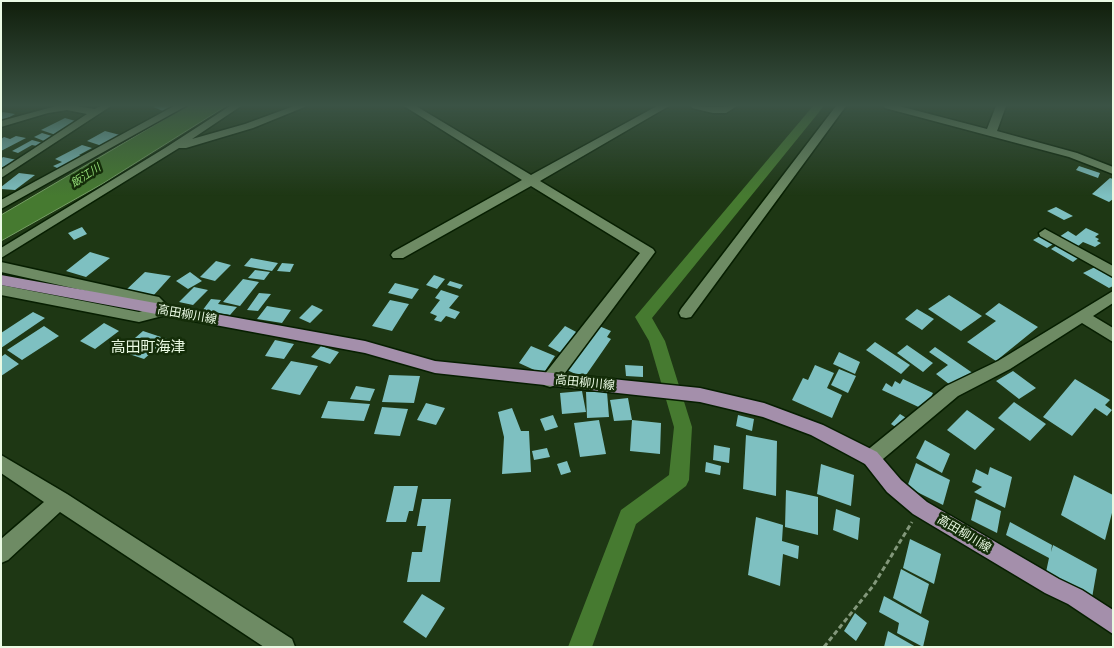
<!DOCTYPE html>
<meta charset="utf-8">
<style>
body{margin:0}
#map{position:relative;width:1114px;height:648px;overflow:hidden;background:#1e3714;font-family:"Fira Sans Condensed",sans-serif}
canvas{display:block}
.frame{position:absolute;inset:0;border:2px solid #eafae4;pointer-events:none}
</style>
<div id="map">
<canvas width="1114" height="648"></canvas>
<div class="frame"></div>
</div>
<script>
const ctx = document.querySelector('canvas').getContext('2d');
ctx.lineJoin = 'round';
function fillPath(path, color) { ctx.fillStyle = color; ctx.fill(path, 'evenodd'); }
const poly = rows => new Path2D(rows.map(r => 'M' + r).join(''));
function trace(path, color, width, dash) { ctx.strokeStyle = color; ctx.lineWidth = width; ctx.lineCap = dash ? 'butt' : 'round'; ctx.setLineDash(dash || []); ctx.stroke(path); }
function label(font, color, halo, rows, align = 'center') {
  ctx.font = font + ' "Fira Sans Condensed","Noto Sans JP",sans-serif'; ctx.lineWidth = 5; ctx.setLineDash([]); ctx.textBaseline = 'middle'; ctx.strokeStyle = halo; ctx.fillStyle = color; for (const [text, x, y, turn = 0] of rows) {
    ctx.save(); ctx.translate(x, y); ctx.rotate((+turn || 0) * Math.PI / 180); ctx.textAlign = isNaN(turn) ? turn : align; if (halo) ctx.strokeText(text, 0, 0); ctx.fillText(text, 0, 0); ctx.restore();
  }
}
const water = poly([
 [187,106,226,106,102,184,1,241,1,215,187,106]
]);
fillPath(water, '#467a30');
trace(water, '#77a066', 1);
fillPath(poly([
 [813,106,824,106,652,318,665,341,692,427,689,480,686,486,636,524,592,647,568,647,621,510,669,475,674,427,649,341,635,317,813,106]
]), '#467a30');
fillPath(poly([
 [156,106,174,106,163,111,153,107],
 [3,112,15,114,1,122,1,113],
 [65,118,79,122,56,135,41,130],
 [105,131,120,135,102,146,87,141],
 [42,133,52,136,44,141,34,137],
 [16,136,26,138,1,151,1,139,4,137,10,139],
 [32,140,43,143,37,146,32,145,18,153,12,151],
 [82,145,92,148,79,155,82,156,59,169,53,166,62,162,55,159],
 [3,157,17,160,1,168,1,159],
 [1079,166,1100,173,1098,178,1076,170],
 [19,173,35,175,15,190,1,189,1,187],
 [1110,178,1113,179,1113,199,1109,202,1092,194],
 [1056,207,1073,216,1064,220,1047,211],
 [82,227,87,234,74,240,68,233],
 [1086,228,1099,234,1095,237,1099,239,1097,241,1101,243,1095,247,1083,242,1077,247,1059,237,1068,231,1076,236],
 [1042,235,1055,243,1047,248,1033,240],
 [1059,244,1081,256,1073,262,1051,249],
 [90,252,110,258,86,277,66,271],
 [251,258,278,263,272,271,244,266],
 [216,261,231,265,215,281,200,277],
 [282,263,294,264,290,272,277,271],
 [1097,266,1113,275,1113,286,1109,288,1083,273],
 [255,270,270,272,264,280,248,278],
 [145,272,171,276,153,296,126,290],
 [190,272,202,281,188,289,176,281],
 [434,275,445,279,437,289,426,285],
 [243,279,259,282,240,306,223,302],
 [450,281,463,285,460,289,447,285],
 [395,283,419,289,412,299,388,293],
 [194,287,208,290,193,305,179,302],
 [441,290,459,296,449,308,460,312,455,319,446,316,441,322,434,320,437,316,430,313,440,300,435,298],
 [259,293,271,294,258,311,247,310],
 [949,295,982,316,961,331,928,309],
 [211,299,221,300,218,304,237,307,230,315,202,311],
 [390,300,409,304,392,331,372,326],
 [999,303,1038,327,996,361,967,342,996,321,985,314],
 [312,305,323,310,310,323,299,318],
 [267,306,291,310,282,323,257,319],
 [917,309,934,319,922,330,905,319],
 [33,312,45,318,1,348,1,333],
 [104,323,119,331,95,349,80,341],
 [44,326,59,336,22,360,7,350],
 [565,326,580,334,563,354,548,346],
 [599,326,611,331,607,337,611,339,584,378,567,370],
 [143,331,167,339,144,359,120,351],
 [275,340,294,344,284,359,265,356],
 [875,342,910,365,901,374,866,350],
 [907,345,933,363,923,372,897,353],
 [321,346,339,352,330,364,311,357],
 [531,346,555,356,543,374,519,363],
 [935,347,977,376,958,391,936,374,948,365,929,352],
 [839,352,860,362,855,374,833,364],
 [5,354,19,364,1,376,1,357],
 [291,361,318,366,300,395,271,389],
 [625,365,643,366,643,377,626,376],
 [815,365,834,373,827,388,842,395,832,418,792,400,803,378,808,380],
 [839,369,856,376,848,393,831,385],
 [1013,371,1036,388,1019,399,996,381],
 [389,375,420,376,414,403,382,402],
 [903,379,933,393,925,410,882,390,886,383,892,387,895,381,900,384],
 [1075,379,1110,400,1105,405,1112,410,1107,416,1095,408,1072,436,1043,417],
 [356,386,375,389,370,401,350,399],
 [582,391,586,412,562,414,560,393],
 [586,392,607,392,609,417,587,418],
 [628,398,632,420,661,423,660,454,630,451,632,420,614,421,610,400],
 [328,401,370,404,364,421,321,418],
 [1014,402,1046,424,1030,441,998,418],
 [426,403,445,408,436,425,417,420],
 [382,407,408,409,400,436,374,434],
 [512,408,521,431,529,431,531,472,502,474,504,437,498,412],
 [967,410,995,429,975,450,947,430],
 [900,414,911,421,903,432,891,424],
 [553,415,558,427,545,431,540,419],
 [738,415,754,419,752,431,736,426],
 [599,420,606,454,580,457,574,423],
 [746,435,777,441,776,496,743,489],
 [925,440,950,454,942,473,916,458],
 [714,445,730,448,729,463,713,460],
 [547,448,550,457,534,460,532,451],
 [567,461,571,472,561,475,557,464],
 [706,462,721,466,720,475,705,472],
 [916,463,950,480,943,505,907,487],
 [821,464,854,475,851,506,817,494],
 [990,467,1012,477,1005,508,974,492,982,487,972,482,976,469,988,475],
 [1074,475,1113,495,1113,509,1105,540,1061,515],
 [394,486,418,486,413,511,409,511,406,522,386,522],
 [786,490,818,497,818,535,785,527],
 [422,499,451,499,440,582,407,582,412,552,422,552,426,526,417,526],
 [976,499,1001,511,997,533,971,520],
 [836,509,860,518,858,540,833,530],
 [756,517,783,525,782,541,799,546,798,559,783,554,780,586,748,575],
 [1010,522,1052,545,1051,552,1053,545,1097,569,1092,598,1046,572,1049,558,1006,535],
 [910,539,941,554,934,584,903,568],
 [901,569,929,584,921,614,893,598],
 [422,594,445,608,426,638,403,622],
 [884,596,929,621,923,647,897,633,899,623,879,612],
 [855,613,867,623,856,641,844,631],
 [888,631,916,647,884,647]
]), '#7ec0c1');
const minor = poly([
 [56,106,76,106,95,109,100,106,111,106,1,178,1,170,87,114,67,110,48,113,1,127,1,121,56,106],
 [174,106,186,106,1,209,1,200,174,106],
 [230,106,241,106,192,139,245,124,294,106,307,106,253,128,186,148,179,148,1,258,1,248,165,148,230,106],
 [404,106,416,106,531,175,657,106,669,106,540,181,653,249,655,252,556,385,550,387,544,385,542,380,544,375,640,253,531,186,403,258,393,258,391,255,393,252,522,180,404,106],
 [691,106,713,107,737,106,726,113,713,113,692,108,691,106],
 [836,106,846,106,691,317,686,318,681,317,679,313,681,309,836,106],
 [884,106,899,106,987,129,996,106,1006,106,997,131,1077,153,1113,167,1113,174,1069,157,885,108,884,106],
 [1045,229,1113,266,1113,277,1040,236,1039,233,1045,229],
 [1,262,154,296,159,297,172,310,170,314,139,322,1,295,1,285,139,312,153,308,149,305,1,272,1,262],
 [1113,291,1113,303,1093,316,1113,328,1113,342,1082,323,1010,369,958,396,877,464,871,466,865,464,862,458,865,452,946,386,998,361,1113,291],
 [1,455,67,494,292,639,295,647,264,647,60,512,8,560,1,563,1,539,44,502,1,473,1,455]
]);
const major = poly([
 [1,275,365,341,435,361,700,388,764,403,823,425,877,452,901,480,927,502,1059,579,1082,590,1113,610,1113,634,1068,604,1045,593,913,514,887,492,865,464,811,435,763,417,700,402,435,373,365,353,1,285,1,275]
]);
trace(minor, '#061e00', 3);
trace(major, '#061e00', 3);
trace(poly([
 [824,647,873,586,912,522]
]), '#83987b', 3, [5, 3]);
fillPath(minor, '#6e8b64');
fillPath(major, '#a48fab');
const sky = ctx.createLinearGradient(0, 0, 0, 196);
sky.addColorStop(0, '#101e0b');
sky.addColorStop(0.54, '#3b5345');
sky.addColorStop(1, '#3b534500');
ctx.fillStyle = sky;
ctx.fillRect(0, 0, 1114, 196);
label('italic 11px', '#91d875', '#142d09', [
 ["飯江川",86,176,-33]
]);
label('12px', '#eafae4', '#142d09', [
 ["高田柳川線",187,315,10],
 ["高田柳川線",585,383,6],
 ["高田柳川線",964,534,31]
]);
label('15px', '#eafae4', '#142d09', [
 ["高田町海津",148,348]
]);
</script>
